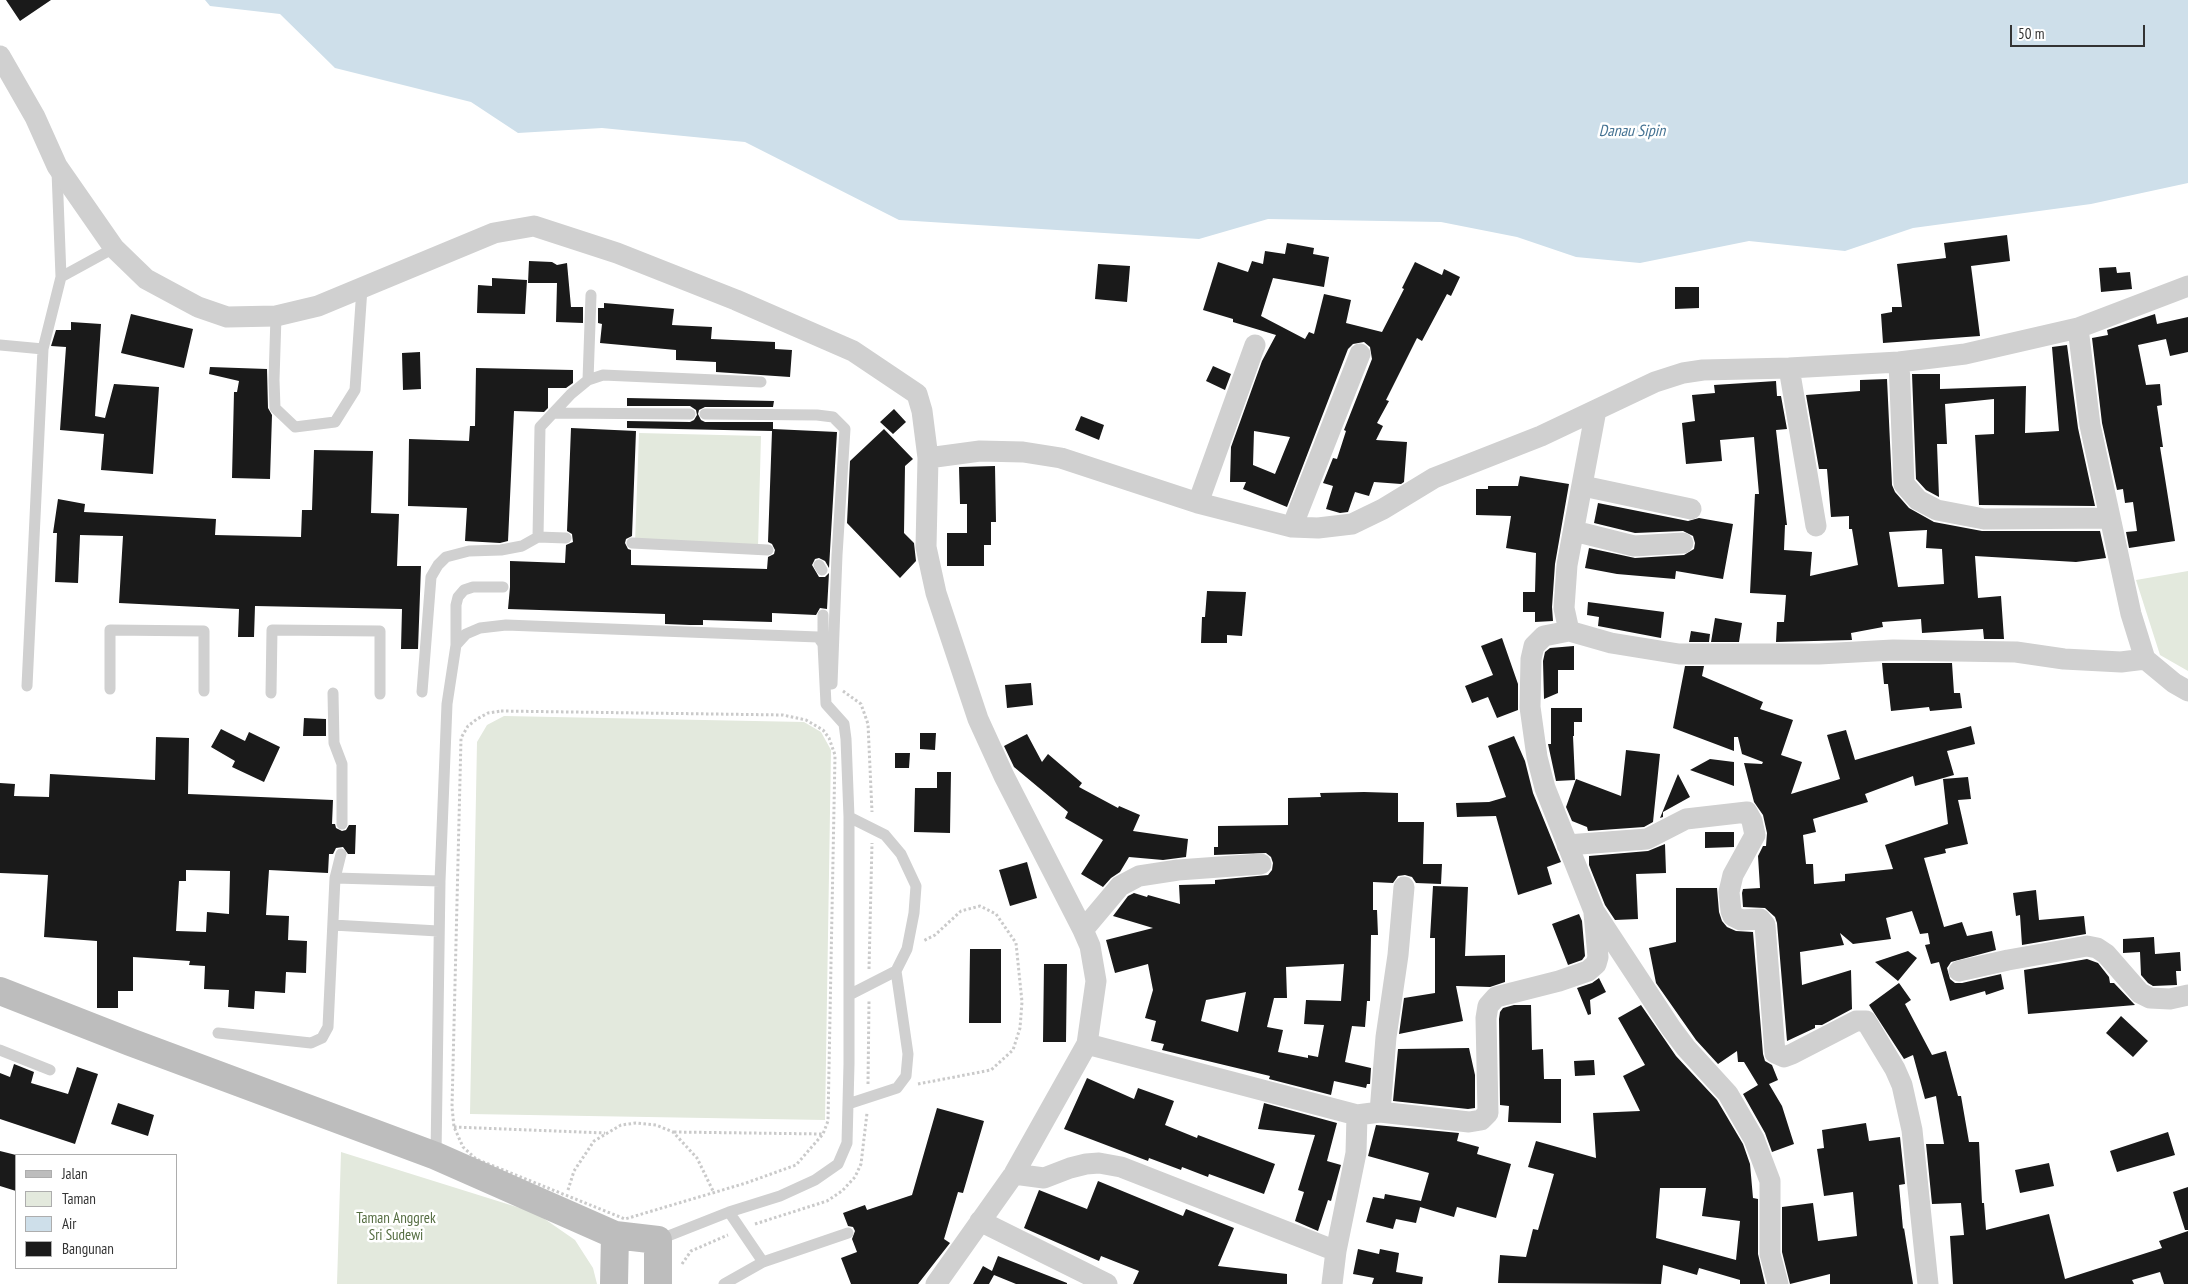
<!DOCTYPE html>
<style>
body{margin:0}
#map{position:relative;width:2188px;height:1284px;overflow:hidden;background:#fff;font-family:"PT Sans Narrow",sans-serif}
canvas{display:block}
.legend{position:absolute;left:15px;top:1154px;width:162px;height:115px;box-sizing:border-box;background:#fff;border:1px solid #adadad;margin:0;padding:6px 9px;list-style:none;font-size:15px;color:#333}
.legend li{display:flex;align-items:center;gap:10px;height:25px}
.legend b{width:25px;border:1px solid #adadad}
.scale{position:absolute;left:2010px;top:25px;width:135px;height:22px;box-sizing:border-box;border:2px solid #333;border-top:0;padding-left:6px;font-size:15px;line-height:18px;white-space:nowrap;color:#333;-webkit-text-stroke:4px #fff;paint-order:stroke}
</style>
<div id="map">
<canvas width="2188" height="1284"></canvas>
<ul class="legend">
<li><b style="height:6px;background:#bdbdbd"></b>Jalan</li>
<li><b style="height:14px;background:#e3e9dd"></b>Taman</li>
<li><b style="height:14px;background:#cedfea"></b>Air</li>
<li><b style="height:14px;background:#1a1a1a"></b>Bangunan</li>
</ul>
<div class="scale">50 m</div>
</div>
<script>
const ctx = document.querySelector('canvas').getContext('2d');
ctx.lineJoin = 'round';
function fillPath(path, color) { ctx.fillStyle = color; ctx.fill(path, 'evenodd'); }
const poly = rows => new Path2D(rows.map(r => 'M' + r).join(''));
function trace(path, color, width, dash) { ctx.strokeStyle = color; ctx.lineWidth = width; ctx.lineCap = dash ? 'butt' : 'round'; ctx.setLineDash(dash || []); ctx.stroke(path); }
function label(font, color, halo, rows, align = 'center') {
  ctx.font = font + ' "PT Sans Narrow",sans-serif'; ctx.lineWidth = 5; ctx.setLineDash([]); ctx.textBaseline = 'middle'; ctx.strokeStyle = halo; ctx.fillStyle = color; for (const [text, x, y, turn = 0] of rows) {
    ctx.save(); ctx.translate(x, y); ctx.rotate((+turn || 0) * Math.PI / 180); ctx.textAlign = isNaN(turn) ? turn : align; if (halo) ctx.strokeText(text, 0, 0); ctx.fillText(text, 0, 0); ctx.restore();
  }
}
fillPath(poly([
 [639,433,761,436,758,547,635,543],
 [2188,571,2188,671,2160,655,2136,580],
 [504,716,804,722,821,732,831,750,825,1120,470,1114,477,742,487,725],
 [341,1152,536,1213,575,1240,593,1268,597,1284,337,1284]
]), '#e3e9dd');
fillPath(poly([
 [205,0,2188,0,2188,183,2091,204,1913,228,1845,251,1749,241,1640,263,1576,257,1517,237,1441,222,1268,219,1199,239,899,220,745,142,602,128,518,133,471,102,335,68,280,14,210,6]
]), '#cedfea');
fillPath(poly([
 [6,0,51,0,20,21],
 [2007,235,2010,261,1971,266,1980,336,1883,343,1881,314,1892,312,1892,307,1902,307,1897,264,1946,258,1944,243],
 [1287,243,1314,248,1313,254,1329,257,1324,287,1273,278,1261,316,1305,339,1309,332,1314,334,1324,294,1351,300,1346,323,1382,332,1404,289,1402,288,1415,262,1442,275,1444,269,1460,277,1451,296,1447,294,1422,341,1417,338,1386,400,1389,401,1377,423,1383,426,1376,440,1407,442,1404,482,1401,484,1374,482,1369,496,1355,492,1348,512,1340,513,1326,509,1333,486,1323,483,1333,458,1337,459,1346,431,1344,430,1372,359,1370,347,1364,342,1353,344,1348,349,1287,507,1243,489,1246,482,1230,482,1231,447,1262,361,1276,335,1233,322,1233,319,1203,310,1218,262,1248,272,1252,261,1263,264,1265,251,1285,254],
 [1254,431,1290,437,1275,474,1253,465],
 [529,261,552,262,557,265,567,263,571,307,583,307,583,323,556,322,557,283,528,283],
 [1098,264,1130,266,1127,302,1095,299],
 [2116,267,2117,273,2130,272,2132,289,2101,292,2099,268],
 [492,278,527,280,525,314,477,313,478,285,492,286],
 [1675,287,1699,287,1699,308,1675,309],
 [604,303,674,309,672,325,712,327,711,339,775,342,775,349,792,350,790,377,716,372,716,362,676,360,676,350,600,343,602,324,598,323,598,308,604,308],
 [131,314,193,329,184,368,121,353],
 [2155,314,2157,324,2188,317,2188,352,2170,356,2166,339,2138,345,2146,385,2160,384,2162,405,2157,406,2163,447,2160,447,2175,541,2129,548,2126,532,2137,531,2133,502,2125,503,2123,489,2117,490,2102,423,2092,338,2108,335,2107,330],
 [71,322,101,324,95,416,105,418,114,384,159,387,153,474,101,470,104,434,60,430,66,347,51,346,56,330,71,330],
 [2067,345,2078,428,2095,506,1979,505,1975,435,1994,434,1994,399,1945,404,1947,444,1937,444,1939,497,1926,490,1916,479,1912,374,1940,374,1940,389,2026,386,2025,433,2059,431,2052,347],
 [420,352,421,389,403,390,402,353],
 [1213,366,1231,374,1225,390,1206,381],
 [210,367,267,369,268,408,272,415,270,479,232,478,234,392,237,392,239,381,209,374],
 [476,368,573,370,573,383,566,388,548,388,548,408,544,412,514,411,508,541,500,543,465,541,467,508,408,506,409,439,469,441,470,426,475,426],
 [1887,379,1892,485,1895,492,1909,508,1934,522,1982,531,2100,531,2106,558,2076,562,1975,556,1978,598,2001,596,2004,639,1984,639,1983,629,1922,633,1921,619,1882,622,1883,627,1851,633,1852,640,1776,642,1777,622,1784,622,1786,595,1750,593,1755,494,1759,494,1754,437,1720,440,1722,461,1686,464,1682,423,1695,421,1692,395,1715,393,1714,385,1776,381,1777,396,1781,396,1787,429,1776,430,1787,525,1785,525,1784,550,1812,552,1810,576,1858,565,1852,529,1849,529,1849,516,1831,517,1827,469,1819,469,1806,395,1860,391,1860,380],
 [1927,530,1926,548,1942,549,1944,584,1898,587,1889,532],
 [627,398,774,401,773,407,705,407,699,410,698,414,701,420,705,422,773,422,773,429,837,432,829,568,825,561,819,558,815,559,812,565,819,577,825,577,829,573,827,609,820,608,816,615,772,613,772,622,703,620,703,625,690,625,665,624,665,614,508,609,510,587,510,561,565,563,566,545,573,542,572,534,567,531,571,428,636,431,632,536,626,539,625,543,628,549,631,550,631,565,767,569,768,557,774,554,775,550,772,544,768,542,772,431,627,428,627,421,690,422,694,420,697,415,696,410,690,406,627,406],
 [894,409,906,422,893,434,880,422],
 [1081,416,1104,425,1099,440,1075,430],
 [884,429,913,459,905,466,904,533,914,543,916,561,900,578,847,523,850,461],
 [314,450,373,451,371,513,399,514,397,566,421,566,418,649,401,649,402,609,255,606,254,637,238,637,239,609,119,603,123,536,80,535,78,583,55,582,57,533,53,533,58,499,85,504,84,512,216,519,215,535,301,537,302,510,312,510],
 [995,466,996,522,991,522,991,545,984,545,984,566,947,566,947,533,967,533,967,504,960,504,959,467],
 [1520,476,1569,484,1555,564,1552,607,1553,621,1535,622,1535,612,1523,612,1523,592,1535,592,1536,553,1506,548,1511,516,1476,515,1476,489,1488,489,1488,486,1518,486],
 [1598,503,1688,521,1699,518,1733,524,1723,579,1676,571,1675,579,1617,574,1585,568,1589,548,1635,558,1684,555,1694,549,1695,543,1693,536,1683,531,1635,533,1594,523],
 [1207,591,1246,592,1242,636,1227,635,1227,643,1201,643,1202,617,1205,617],
 [1588,602,1664,612,1661,638,1598,626,1599,617,1587,615],
 [1715,618,1742,623,1739,642,1711,642],
 [1691,631,1710,634,1709,642,1689,642],
 [1502,638,1518,684,1518,710,1497,718,1488,697,1472,703,1465,686,1493,675,1481,646],
 [1574,646,1574,670,1558,670,1558,693,1544,699,1543,661,1545,652,1550,648],
 [1882,663,1952,663,1954,693,1960,693,1962,708,1930,711,1929,707,1891,711,1888,684,1884,684],
 [1685,666,1704,666,1702,676,1763,702,1760,709,1793,720,1781,755,1802,762,1791,794,1840,779,1827,735,1846,730,1855,760,1971,726,1975,744,1947,751,1954,775,1915,786,1913,776,1865,794,1868,802,1813,819,1816,832,1803,835,1806,864,1813,864,1814,884,1845,881,1845,874,1893,869,1885,845,1948,824,1943,779,1968,777,1971,799,1958,800,1968,844,1945,849,1946,853,1924,858,1944,927,1962,922,1967,936,1992,931,1996,950,1951,962,1947,968,1950,979,1955,983,1962,983,2001,974,2004,989,1986,995,1985,991,1950,1001,1939,962,1931,964,1925,945,1930,944,1928,933,1920,934,1912,911,1886,918,1891,939,1853,944,1840,933,1844,945,1800,952,1802,985,1851,970,1852,1009,1822,1025,1815,1025,1815,1028,1787,1041,1777,923,1775,917,1765,908,1743,907,1742,893,1743,889,1760,888,1758,856,1763,846,1766,846,1767,833,1763,815,1754,802,1744,763,1762,764,1763,762,1742,754,1738,737,1734,737,1734,751,1673,728],
 [1031,683,1033,705,1007,708,1005,685],
 [1551,708,1582,708,1582,722,1574,722,1574,736,1573,736,1575,780,1556,781,1548,744,1551,744],
 [304,718,326,719,326,736,303,736],
 [221,729,245,741,249,732,280,747,264,782,232,767,235,761,211,747],
 [920,733,936,733,935,750,920,749],
 [1027,734,1042,762,1048,754,1082,783,1079,787,1118,808,1119,806,1140,815,1133,831,1188,839,1186,857,1163,860,1129,857,1120,872,1111,878,1103,887,1081,874,1103,840,1065,818,1068,812,1014,767,1004,746],
 [1514,736,1525,761,1533,793,1561,862,1547,867,1552,884,1518,895,1496,816,1457,817,1456,803,1489,802,1506,797,1488,746],
 [156,737,189,738,188,794,333,800,332,824,335,824,336,828,342,831,346,830,349,825,356,825,355,854,348,854,343,847,336,848,333,854,329,854,328,873,269,870,266,915,289,916,288,940,307,941,306,973,286,972,285,993,255,991,254,1009,228,1007,229,990,204,989,205,966,189,965,190,961,133,957,133,991,118,991,118,1008,97,1008,97,941,44,937,48,875,0,873,0,783,15,784,14,796,49,797,50,774,155,780],
 [186,870,230,871,229,914,207,912,206,932,176,931,179,881,186,881],
 [1626,750,1660,754,1653,822,1644,827,1588,831,1587,827,1572,821,1566,807,1576,779,1621,796],
 [895,753,910,753,909,768,895,768],
 [1710,759,1734,762,1734,786,1690,770],
 [937,772,951,772,950,833,914,832,915,788,937,788],
 [1678,774,1690,797,1663,812,1663,817,1660,818],
 [1364,792,1398,793,1398,822,1424,822,1423,864,1442,864,1441,884,1416,883,1412,877,1405,875,1398,876,1393,883,1373,882,1373,910,1377,910,1378,935,1371,935,1370,1001,1367,1001,1365,1027,1352,1026,1345,1062,1371,1068,1370,1084,1367,1084,1366,1088,1334,1081,1331,1095,1269,1079,1270,1076,1162,1050,1164,1044,1151,1041,1156,1021,1145,1018,1153,990,1148,964,1115,973,1106,940,1153,928,1113,916,1128,896,1134,893,1147,897,1148,895,1180,904,1179,885,1215,884,1215,880,1268,875,1272,870,1273,863,1271,857,1266,853,1214,855,1214,847,1218,847,1218,826,1288,825,1288,798,1321,797,1320,793],
 [1344,964,1341,1001,1306,1000,1304,1024,1324,1025,1318,1057,1308,1055,1308,1058,1278,1052,1283,1030,1267,1027,1274,998,1287,998,1286,967],
 [1246,992,1238,1032,1201,1021,1206,1000],
 [1705,832,1734,832,1734,847,1705,848],
 [1665,844,1666,873,1636,874,1638,919,1615,920,1605,905,1589,865,1589,856,1648,851],
 [1027,862,1037,898,1010,906,999,870],
 [1433,886,1468,887,1465,956,1505,955,1505,982,1490,987,1456,986,1463,1021,1399,1034,1404,998,1435,993,1435,938,1430,938],
 [1676,888,1717,888,1719,912,1722,921,1727,927,1736,931,1753,932,1763,1054,1765,1061,1772,1065,1778,1080,1769,1084,1782,1106,1794,1144,1772,1152,1765,1133,1743,1094,1758,1085,1744,1062,1738,1062,1737,1051,1718,1064,1696,1040,1656,983,1649,948,1676,942],
 [2036,890,2039,920,2084,916,2086,934,2022,945,2020,915,2016,916,2013,893],
 [1579,914,1582,921,1585,956,1582,960,1568,965,1552,924],
 [2154,937,2155,954,2180,952,2181,971,2176,971,2177,985,2153,986,2148,983,2141,975,2140,952,2123,953,2123,939],
 [970,949,1001,949,1001,1023,969,1023],
 [1908,951,1917,958,1898,981,1875,962],
 [2087,959,2098,963,2109,977,2110,983,2114,983,2135,1005,2028,1014,2024,970],
 [1044,964,1067,964,1066,1042,1043,1042],
 [1599,978,1606,992,1590,1000,1591,1014,1588,1015,1577,988,1592,983],
 [1899,983,1911,1000,1905,1004,1932,1055,1946,1051,1958,1096,1961,1096,1969,1142,1979,1142,1982,1203,1984,1203,1986,1230,2049,1214,2065,1279,2162,1248,2159,1241,2188,1231,2188,1284,2164,1284,2160,1272,2132,1280,2134,1284,1953,1284,1950,1236,1964,1235,1961,1203,1932,1204,1926,1144,1944,1144,1936,1096,1925,1099,1913,1055,1904,1059,1869,1005],
 [1514,1005,1531,1005,1532,1050,1543,1049,1544,1079,1561,1079,1561,1123,1508,1122,1509,1106,1500,1105,1499,1019,1500,1012,1503,1008],
 [1641,1005,1676,1056,1717,1100,1743,1144,1750,1164,1753,1198,1758,1199,1758,1254,1765,1284,1740,1284,1740,1280,1699,1268,1697,1275,1663,1265,1661,1284,1498,1283,1500,1255,1526,1257,1533,1229,1538,1230,1554,1174,1528,1167,1536,1141,1596,1158,1593,1113,1640,1111,1623,1076,1645,1065,1618,1018],
 [1660,1188,1706,1188,1702,1216,1740,1221,1736,1260,1656,1238],
 [2121,1016,2148,1041,2133,1057,2106,1033],
 [1469,1048,1475,1075,1475,1108,1468,1109,1393,1101,1398,1049],
 [1594,1060,1595,1075,1575,1076,1574,1061],
 [14,1064,34,1072,31,1083,68,1094,77,1067,98,1074,75,1144,0,1119,0,1073,10,1077],
 [1087,1078,1134,1099,1138,1088,1174,1101,1165,1125,1197,1138,1198,1135,1275,1164,1264,1194,1209,1174,1208,1177,1182,1167,1181,1170,1149,1158,1148,1161,1064,1129],
 [118,1103,154,1115,148,1136,111,1124],
 [1264,1103,1337,1123,1327,1161,1341,1165,1331,1201,1328,1200,1318,1231,1295,1221,1304,1192,1298,1190,1315,1135,1258,1129],
 [937,1108,984,1121,963,1193,958,1192,944,1239,950,1243,918,1284,851,1284,841,1258,857,1252,852,1239,855,1231,853,1227,848,1226,843,1213,865,1205,867,1210,912,1195],
 [1866,1123,1869,1141,1900,1137,1905,1184,1899,1185,1903,1229,1904,1228,1913,1284,1830,1284,1830,1274,1790,1284,1782,1252,1782,1207,1813,1203,1818,1241,1857,1236,1853,1192,1824,1196,1817,1149,1824,1148,1822,1130],
 [1376,1125,1459,1133,1457,1141,1479,1147,1477,1154,1511,1164,1496,1218,1457,1207,1454,1217,1420,1207,1416,1223,1396,1219,1393,1229,1366,1222,1373,1197,1384,1199,1385,1194,1421,1201,1429,1173,1368,1156],
 [2168,1132,2175,1155,2117,1172,2110,1151],
 [0,1151,16,1155,16,1191,0,1186],
 [2049,1163,2054,1186,2020,1193,2015,1170],
 [1098,1181,1183,1216,1186,1209,1234,1228,1218,1266,1287,1274,1287,1284,1133,1284,1139,1271,1101,1256,1099,1261,1024,1228,1039,1190,1087,1209],
 [2188,1187,2188,1230,2185,1230,2173,1192],
 [1358,1249,1379,1254,1380,1249,1399,1253,1396,1272,1423,1277,1422,1284,1372,1284,1374,1278,1353,1274],
 [998,1256,1067,1283,1067,1284,1016,1284,994,1275,989,1284,973,1284,983,1266,992,1271]
]), '#1a1a1a');
trace(poly([
 [843,691,861,704,868,724,872,812],
 [501,711,783,715,806,720,823,730,829,738,835,755,828,1121,823,1134,796,1165,746,1183,625,1219,476,1159,463,1147,454,1127,452,1107,461,738,468,726,477,719,488,713,501,711],
 [869,969,872,843],
 [868,1084,869,1001],
 [918,1084,991,1070,1013,1050,1020,1028,1022,1002,1016,943,996,914,980,906,961,911,935,935,923,941],
 [454,1127,605,1133],
 [674,1132,823,1134],
 [568,1190,574,1171,594,1141,621,1125,636,1123,656,1125,673,1132,697,1158,714,1193],
 [755,1224,827,1201,842,1191,855,1177,861,1164,867,1113],
 [682,1264,691,1251,728,1235]
]), '#cacaca', 3, [2.5, 2.5]);
trace(poly([
 [61,277,114,248],
 [276,316,274,380,275,408,295,427,335,422,355,390,362,288],
 [0,345,43,349],
 [588,380,591,295],
 [553,413,690,414],
 [705,414,817,415,833,417,845,429,837,555,832,684],
 [538,537,566,538],
 [632,543,768,550],
 [819,565,822,570],
 [823,615,823,644],
 [456,645,456,605,458,597,464,590,473,587,503,587],
 [27,686,43,349,61,277,57,171],
 [110,689,110,630,204,631,204,691],
 [422,692,431,577,438,565,446,557,469,551,501,550,522,546,538,537,540,427,571,394,588,380,603,375,761,382],
 [271,693,272,630,380,631,380,694],
 [333,693,334,743,342,764,342,824],
 [849,817,885,835,901,854,916,886,914,913,907,949,896,971,849,995],
 [335,878,440,881],
 [333,925,438,931],
 [218,1033,311,1043,322,1038,328,1027,335,878,341,854],
 [0,1050,50,1070],
 [848,1104,897,1088,906,1076,908,1054,896,971],
 [436,1155,440,881,447,704,456,645,466,634,480,628,506,625,818,637,823,644,826,704,844,724,846,739,849,817,849,1064,847,1143,838,1164,815,1180,780,1196,729,1212,658,1240],
 [729,1212,763,1262,848,1233],
 [724,1284,763,1262]
]), '#d0d0d0', 11);
trace(poly([
 [0,56,35,117,57,166,114,248,146,279,198,307,227,317,276,316,318,306,494,233,534,226,617,253,736,300,853,351,917,394,922,411,928,458,926,547,936,593,978,719,1004,776,1083,930,1090,946,1096,981,1087,1044,1014,1174,936,1284],
 [2078,328,2090,425,2131,614,2145,659,2174,683,2188,691],
 [1899,362,1904,484,1918,500,1937,510,1984,519,2110,518],
 [1789,368,1816,526],
 [1596,410,1567,565,1564,608,1569,631,1611,643,1679,654,1819,654,1893,650,2016,652,2064,659,2121,662,2145,659],
 [928,458,980,451,1023,452,1061,458,1198,503,1292,527,1318,528,1352,524,1383,509,1434,478,1541,436,1655,382,1683,373,1703,370,1789,368,1899,362,1965,354,2078,328,2188,286],
 [1583,486,1691,509],
 [1198,503,1255,345],
 [1292,527,1360,354],
 [1574,531,1634,546,1683,543],
 [1569,631,1544,636,1534,646,1531,659,1530,707,1537,757,1545,788,1594,911,1671,1028,1686,1048,1728,1094,1754,1139,1770,1181,1770,1254,1778,1284],
 [1567,845,1647,839,1686,819,1747,812,1752,821,1755,835,1733,875,1729,892,1731,911,1733,916,1741,920,1760,919,1765,925,1775,1053,1784,1057,1792,1054,1856,1021,1866,1021,1895,1069,1902,1085,1912,1130,1928,1284],
 [1083,930,1120,886,1139,876,1178,870,1261,864],
 [1959,971,2008,960,2087,946,2097,948,2106,954,2140,993,2150,998,2170,999,2188,995],
 [1087,1044,1357,1115,1356,1153,1336,1251,1332,1284],
 [1380,1112,1386,1037,1398,955,1404,887],
 [1357,1115,1380,1112,1469,1122,1481,1120,1488,1113,1486,1018,1488,1006,1496,997,1559,981,1588,971,1596,964,1598,957,1594,913],
 [1014,1174,1044,1178,1070,1168,1086,1164,1099,1163,1121,1167,1336,1251],
 [980,1221,1107,1284]
]), '#d0d0d0', 21);
trace(poly([
 [0,991,130,1042,436,1156,615,1235,658,1240,658,1284],
 [614,1284,615,1235]
]), '#bdbdbd', 28);
label('15px', '#556d42', '#fff', [
 ["Taman Anggrek",396,1219],
 ["Sri Sudewi",396,1236]
]);
label('italic 16px', '#447292', '#fff', [
 ["Danau Sipin",1632,131]
]);
</script>
